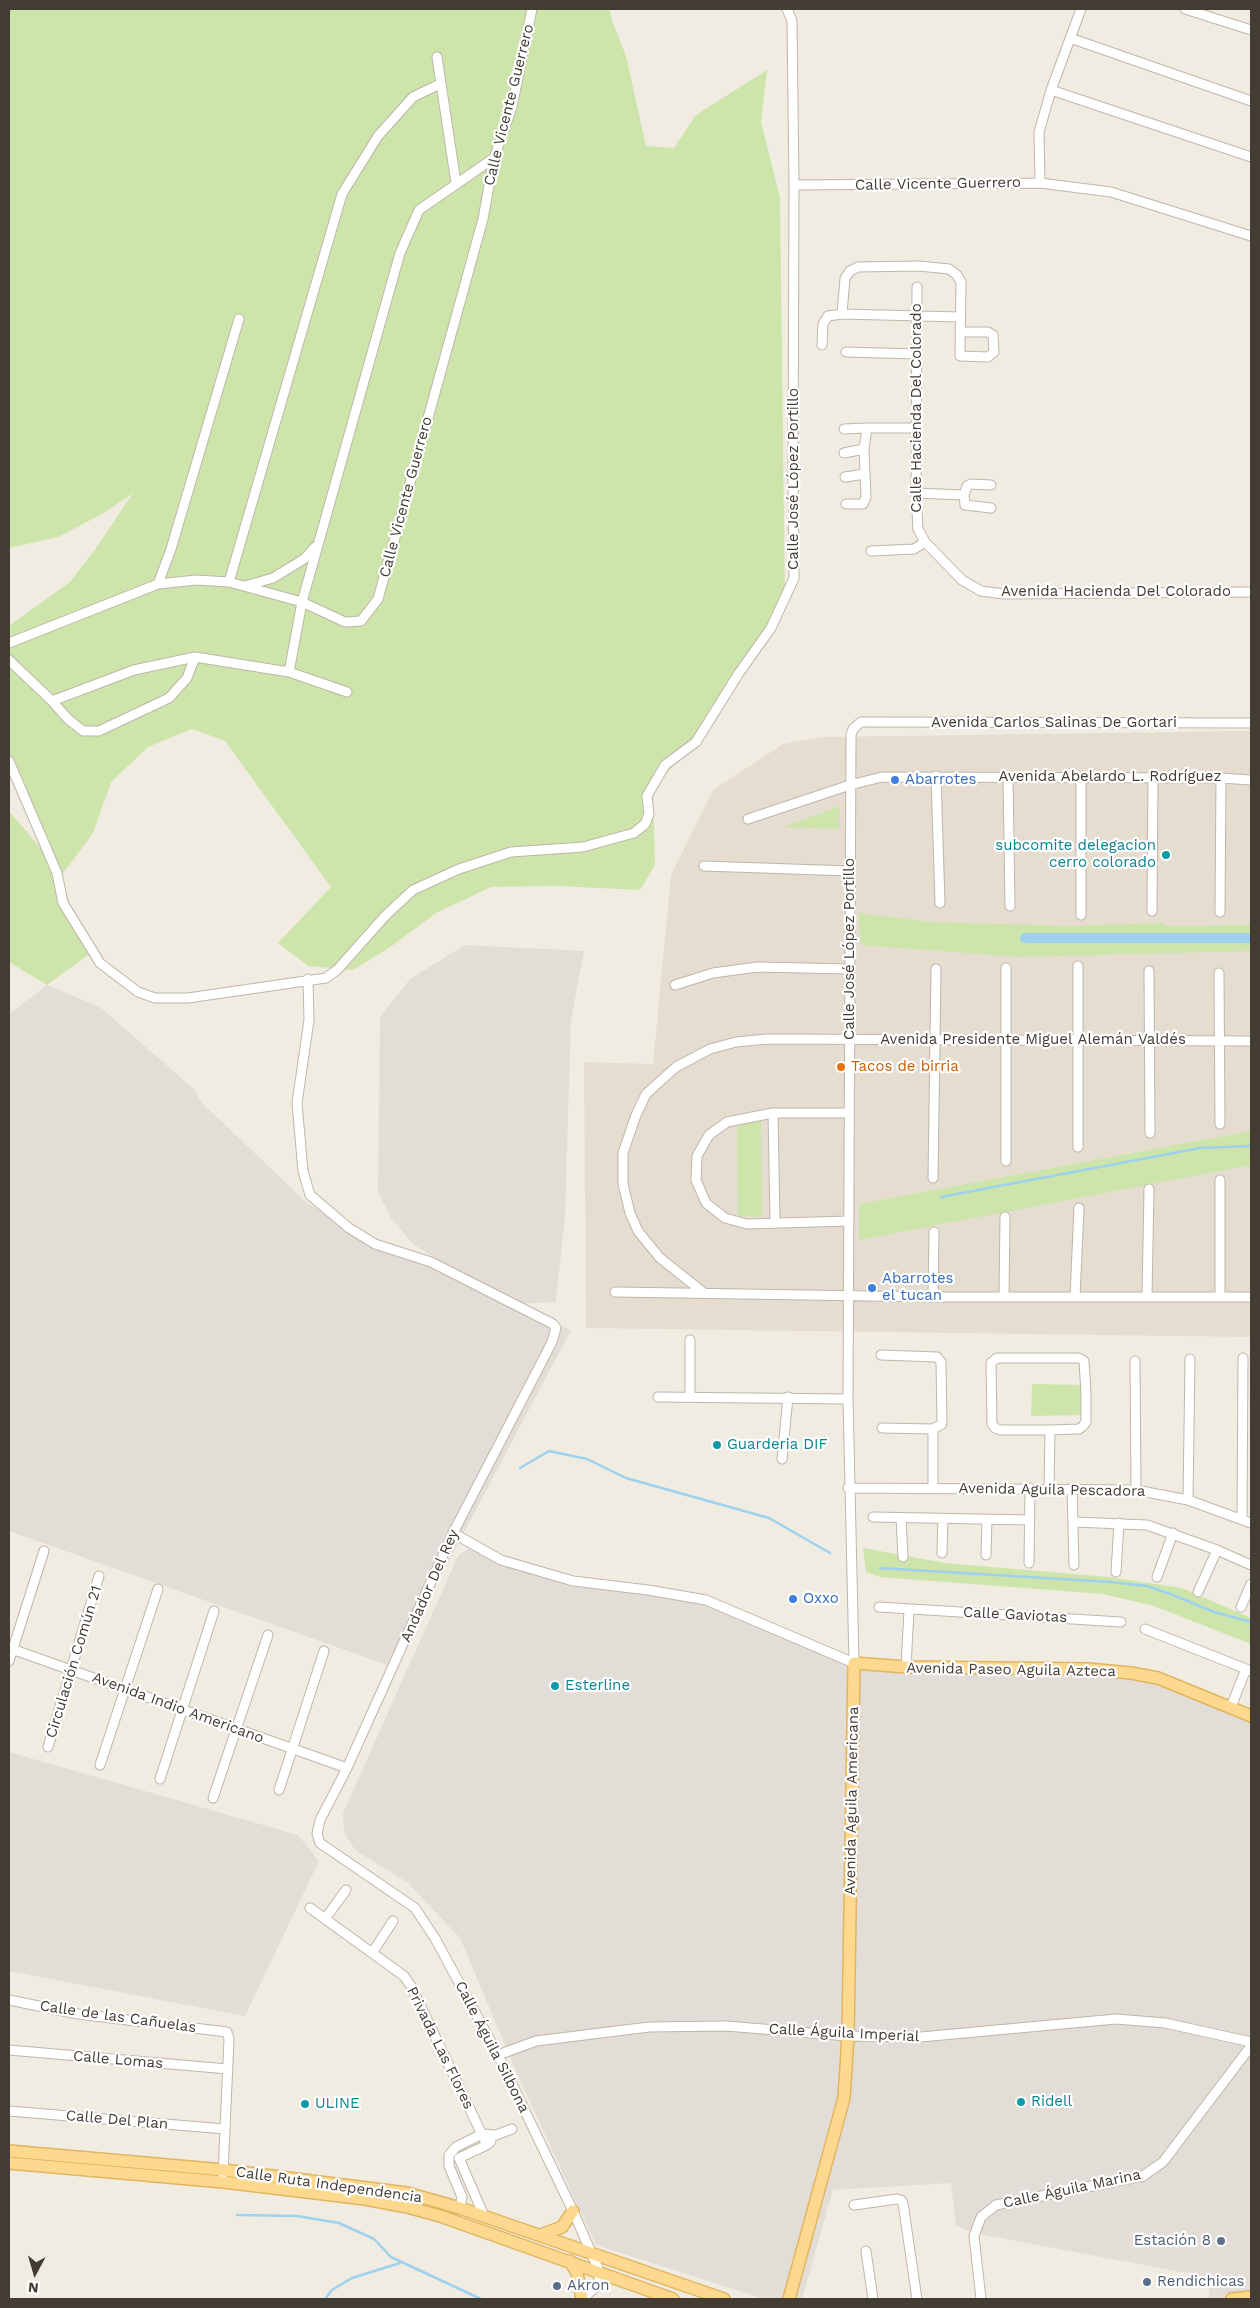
<!DOCTYPE html>
<meta charset="utf-8">
<style>
body{margin:0}
#map{position:relative;width:1260px;height:2308px;overflow:hidden;background:#f1ece2;font-family:"Work Sans",sans-serif}
canvas{display:block}
.frame{position:absolute;inset:0;border:10px solid #423c33;pointer-events:none}
.north{position:absolute;left:10px;top:2248px;width:50px;height:50px;-webkit-text-stroke:4px #fff;paint-order:stroke;rotate:186deg;font-size:14px;font-weight:700;line-height:20px;text-align:center;color:#423c33}
.north::after{content:'';display:block;margin:auto;width:18px;height:22px;background:#423c33;clip-path:polygon(50% 0,100% 100%,50% 72%,0 100%)}
</style>
<div id="map">
<canvas width="1260" height="2308"></canvas>
<div class="frame"></div>
<div class="north">N</div>
</div>
<script>
const ctx = document.querySelector('canvas').getContext('2d');
ctx.lineJoin = 'round';
function fillPath(path, color) { ctx.fillStyle = color; ctx.fill(path, 'evenodd'); }
const poly = rows => new Path2D(rows.map(r => 'M' + r).join(''));
function trace(path, color, width, dash) { ctx.strokeStyle = color; ctx.lineWidth = width; ctx.lineCap = dash ? 'butt' : 'round'; ctx.setLineDash(dash || []); ctx.stroke(path); }
function label(font, color, halo, rows, align = 'center') {
  ctx.font = font + ' "Work Sans",sans-serif'; ctx.lineWidth = 4.5; ctx.setLineDash([]); ctx.textBaseline = 'middle'; ctx.strokeStyle = halo; ctx.fillStyle = color; for (const [text, x, y, turn = 0] of rows) {
    ctx.save(); ctx.translate(x, y); ctx.rotate((+turn || 0) * Math.PI / 180); ctx.textAlign = isNaN(turn) ? turn : align; if (halo) ctx.strokeText(text, 0, 0); ctx.fillText(text, 0, 0); ctx.restore();
  }
}
fillPath(poly([
 [1251,731,1251,1337,586,1328,584,1062,653,1064,671,875,713,790,783,744,824,737]
]), '#e5ddd0');
fillPath(poly([
 [465,945,584,951,571,1020,565,1216,556,1302,517,1304,476,1286,412,1243,391,1218,378,1192,380,1017,410,979],
 [47,985,100,1007,195,1090,201,1102,307,1203,369,1240,571,1330,393,1667,9,1531,9,1014],
 [475,1544,509,1560,582,1580,688,1593,853,1664,1097,1670,1155,1679,1251,1717,1251,2297,1209,2299,1209,2283,1192,2274,974,2233,956,2226,951,2183,833,2190,802,2299,764,2299,596,2245,519,2078,460,1938,408,1883,355,1850,344,1832,343,1813,458,1556],
 [9,1752,298,1835,319,1861,245,2016,9,1971]
]), '#e3ddd7');
fillPath(poly([
 [9,9,609,9,613,23,626,56,646,146,674,148,696,115,767,70,761,122,780,198,785,600,693,742,653,790,655,865,640,890,556,886,491,887,436,913,389,948,353,970,308,966,278,943,331,887,225,741,192,729,148,747,111,782,93,833,62,875,70,904,91,953,47,985,9,962,9,811,49,858,9,754,9,626,70,582,94,551,133,493,104,513,58,537,9,548],
 [840,806,839,829,783,827],
 [858,913,932,922,1069,926,1164,923,1164,926,1251,925,1251,951,1019,957,861,945],
 [761,1121,762,1217,738,1216,737,1126],
 [1251,1131,1251,1165,859,1240,859,1204],
 [1032,1384,1086,1385,1086,1415,1031,1416],
 [863,1548,945,1563,1109,1577,1182,1588,1251,1618,1251,1644,1154,1606,1103,1594,880,1577,866,1572]
]), '#cde5ab');
trace(poly([
 [941,1197,1200,1148,1251,1146],
 [520,1468,549,1451,587,1459,626,1478,769,1518,830,1553],
 [880,1568,1110,1582,1147,1586,1173,1595,1214,1612,1251,1622],
 [237,2215,297,2216,339,2223,374,2239,391,2257,481,2299],
 [325,2299,332,2290,352,2278,400,2263]
]), '#9ed1ee', 2.5);
trace(poly([
 [1025,938,1251,938]
]), '#9ed1ee', 10);
const minor = poly([
 [1185,9,1251,30],
 [1070,38,1251,101],
 [437,57,456,183],
 [1051,90,1251,157],
 [1040,183,1039,132,1051,90,1081,9],
 [794,185,1040,183,1111,192,1251,236],
 [917,287,916,493,918,529,925,542,962,580,981,591,1004,594,1251,592],
 [842,314,845,278,850,271,858,267,919,266,949,269,957,275,961,282,960,356,988,357,994,352,993,335,988,332,960,332],
 [822,345,823,324,828,316,842,314,960,317],
 [846,352,917,354],
 [844,429,867,428],
 [844,453,864,449],
 [845,477,865,474],
 [991,485,971,484,967,486,964,495,965,505,991,508],
 [916,493,964,495],
 [846,504,863,504,866,497,864,449,867,428,916,428],
 [871,551,914,549,925,542],
 [229,582,342,194,378,136,413,97,440,84],
 [158,584,171,549,239,319],
 [245,586,273,578,304,559,315,547],
 [9,643,158,584,196,580,229,582,302,602,345,622,361,621,378,599,483,219,494,158,512,107,532,9],
 [9,660,52,701,134,670,195,657,289,672,347,692],
 [289,672,302,602,400,253,419,210,494,158],
 [52,701,68,719,83,731,99,731,169,698,187,678,195,657],
 [9,761,57,873,63,903,100,963,138,992,155,998,188,998,326,978,337,970,386,915,413,890,459,869,511,852,583,847,634,833,645,824,649,814,647,796,665,765,696,742,739,673,771,628,794,578,793,474,794,185,792,21,787,9],
 [936,776,940,903],
 [1008,776,1010,906],
 [1081,777,1081,915],
 [748,819,850,785,882,777,1221,778,1251,780],
 [704,866,850,871],
 [1152,911,1153,777],
 [1220,912,1221,778],
 [1078,966,1078,1147],
 [1149,971,1150,1133],
 [1219,973,1220,1124],
 [308,979,309,1020,297,1103,303,1171,310,1195,349,1228,375,1244,431,1262,553,1324,556,1328,552,1342,453,1533,347,1768,320,1820,317,1834,320,1843,415,1908,436,1940,498,2055,573,2211,600,2273,598,2285,582,2299],
 [675,985,713,973,757,967,850,969],
 [773,1113,775,1222],
 [1006,1161,1006,968],
 [933,1178,936,969],
 [849,1221,747,1224,725,1218,706,1203,696,1180,697,1156,709,1135,727,1122,773,1113,849,1113],
 [615,1292,933,1297,1251,1297],
 [704,1293,660,1258,638,1231,630,1213,623,1184,623,1153,636,1115,646,1094,676,1067,710,1049,736,1042,767,1039,1251,1041],
 [933,1297,934,1232],
 [1004,1297,1005,1217],
 [1075,1297,1079,1208],
 [1147,1297,1149,1189],
 [1220,1297,1220,1180],
 [881,1355,937,1357,941,1362,942,1424,933,1429,882,1428],
 [997,1358,1079,1358,1084,1361,1086,1393,1086,1422,1083,1426,1079,1429,1050,1430,1000,1430,995,1428,992,1424,991,1363,997,1358],
 [1135,1361,1136,1490],
 [658,1397,848,1399],
 [690,1397,690,1340],
 [782,1459,788,1397],
 [848,1488,1136,1490,1188,1500,1251,1523],
 [933,1488,933,1429],
 [1049,1488,1050,1430],
 [1072,1488,1074,1565],
 [1188,1500,1190,1359],
 [873,1517,1030,1520],
 [901,1518,903,1557],
 [1242,1519,1243,1358],
 [1074,1522,1147,1525,1217,1550,1251,1565],
 [453,1533,501,1560,573,1581,648,1590,706,1600,854,1663,848,1399,851,735,853,729,861,722,867,722,1251,723],
 [942,1553,943,1519],
 [986,1555,987,1520],
 [1029,1563,1030,1488],
 [1116,1572,1119,1523],
 [1157,1577,1173,1533],
 [1198,1592,1217,1550],
 [879,1607,1121,1622],
 [1241,1607,1251,1584],
 [1145,1629,1251,1671],
 [9,1648,347,1768],
 [9,1661,44,1551],
 [906,1667,909,1610],
 [1231,1707,1246,1669],
 [48,1747,99,1576],
 [100,1765,158,1589],
 [160,1779,214,1611],
 [279,1790,324,1651],
 [213,1798,268,1635],
 [310,1908,404,1976,411,1986,487,2145],
 [325,1919,346,1890],
 [372,1953,393,1921],
 [9,2000,78,2014,227,2032,229,2039,223,2174],
 [9,2050,228,2069],
 [498,2055,536,2041,649,2027,726,2026,848,2036,921,2037,1116,2019,1165,2023,1251,2042],
 [9,2111,225,2129],
 [854,2205,897,2199,901,2200,903,2203,917,2299],
 [460,2208,462,2197,449,2166,449,2155,456,2147,482,2134,496,2135,512,2129],
 [484,2216,459,2158,487,2145,491,2141],
 [866,2251,873,2299],
 [981,2299,974,2236,981,2217,996,2205,1143,2176,1163,2162,1251,2046]
]);
const major = poly([
 [9,2151,224,2170,407,2193,460,2208,724,2299],
 [9,2163,223,2182,365,2199,407,2207,440,2216,673,2299],
 [541,2235,562,2227,573,2211],
 [570,2261,577,2273,582,2299],
 [789,2299,844,2098,848,2036,854,1663,906,1667,1088,1669,1131,1673,1158,1678,1251,1716],
 [1232,2299,1251,2297]
]);
trace(minor, '#bfb6a8', 11);
trace(major, '#e1b560', 14);
trace(minor, '#fff', 9);
trace(major, '#fdd98f', 11);
for (const [x, y, r, color] of [
 [895,780,5,"#3f7fe0"],
 [1166,855,5,"#0f9aa8"],
 [841,1067,5,"#e8710a"],
 [872,1288,5,"#3f7fe0"],
 [717,1445,5,"#0f9aa8"],
 [793,1599,5,"#3f7fe0"],
 [555,1686,5,"#0f9aa8"],
 [1021,2102,5,"#0f9aa8"],
 [305,2104,5,"#0f9aa8"],
 [1221,2241,5,"#5c6f8a"],
 [1147,2282,5,"#5c6f8a"],
 [557,2286,5,"#5c6f8a"]
]) { const dot = new Path2D(); dot.arc(x, y, r, 0, 2 * Math.PI); ctx.fillStyle = color; ctx.fill(dot); trace(dot, '#fff', 2); }
label('15px', '#423c33', '#fff', [
 ["Calle Vicente Guerrero",509,105,-76],
 ["Calle Vicente Guerrero",938,184,-1],
 ["Calle Hacienda Del Colorado",917,408,-90],
 ["Calle José López Portillo",794,479,-90],
 ["Calle Vicente Guerrero",406,497,-75],
 ["Avenida Hacienda Del Colorado",1116,592],
 ["Avenida Carlos Salinas De Gortari",1054,723],
 ["Avenida Abelardo L. Rodríguez",1110,777],
 ["Calle José López Portillo",850,949,-90],
 ["Avenida Presidente Miguel Alemán Valdés",1033,1040],
 ["Avenida Aguila Pescadora",1052,1490,1],
 ["Andador Del Rey",430,1586,-66],
 ["Calle Gaviotas",1015,1615,3],
 ["Circulación Común 21",74,1662,-73],
 ["Avenida Paseo Aguila Azteca",1011,1670,1],
 ["Avenida Indio Americano",178,1708,20],
 ["Avenida Aguila Americana",852,1801,-89],
 ["Calle de las Cañuelas",118,2017,8],
 ["Calle Águila Imperial",844,2033,3],
 ["Calle Águila Silbona",492,2047,63],
 ["Privada Las Flores",440,2048,64],
 ["Calle Lomas",118,2060,5],
 ["Calle Del Plan",117,2120,5],
 ["Calle Ruta Independencia",329,2185,8],
 ["Calle Águila Marina",1072,2189,-12]
]);
label('15px', '#366cbe', '#fff', [
 ["Abarrotes",905,780],
 ["Abarrotes",882,1279],
 ["el tucan",882,1296],
 ["Oxxo",803,1599]
], 'left');
label('15px', '#0d838f', '#fff', [
 ["subcomite delegacion",1156,846,"right"],
 ["cerro colorado",1156,863,"right"],
 ["Guarderia DIF",727,1445],
 ["Esterline",565,1686],
 ["Ridell",1031,2102],
 ["ULINE",315,2104]
], 'left');
label('15px', '#c56008', '#fff', [
 ["Tacos de birria",851,1067]
], 'left');
label('15px', '#4e5e75', '#fff', [
 ["Estación 8",1211,2241,"right"],
 ["Rendichicas",1157,2282],
 ["Akron",567,2286]
], 'left');
</script>
